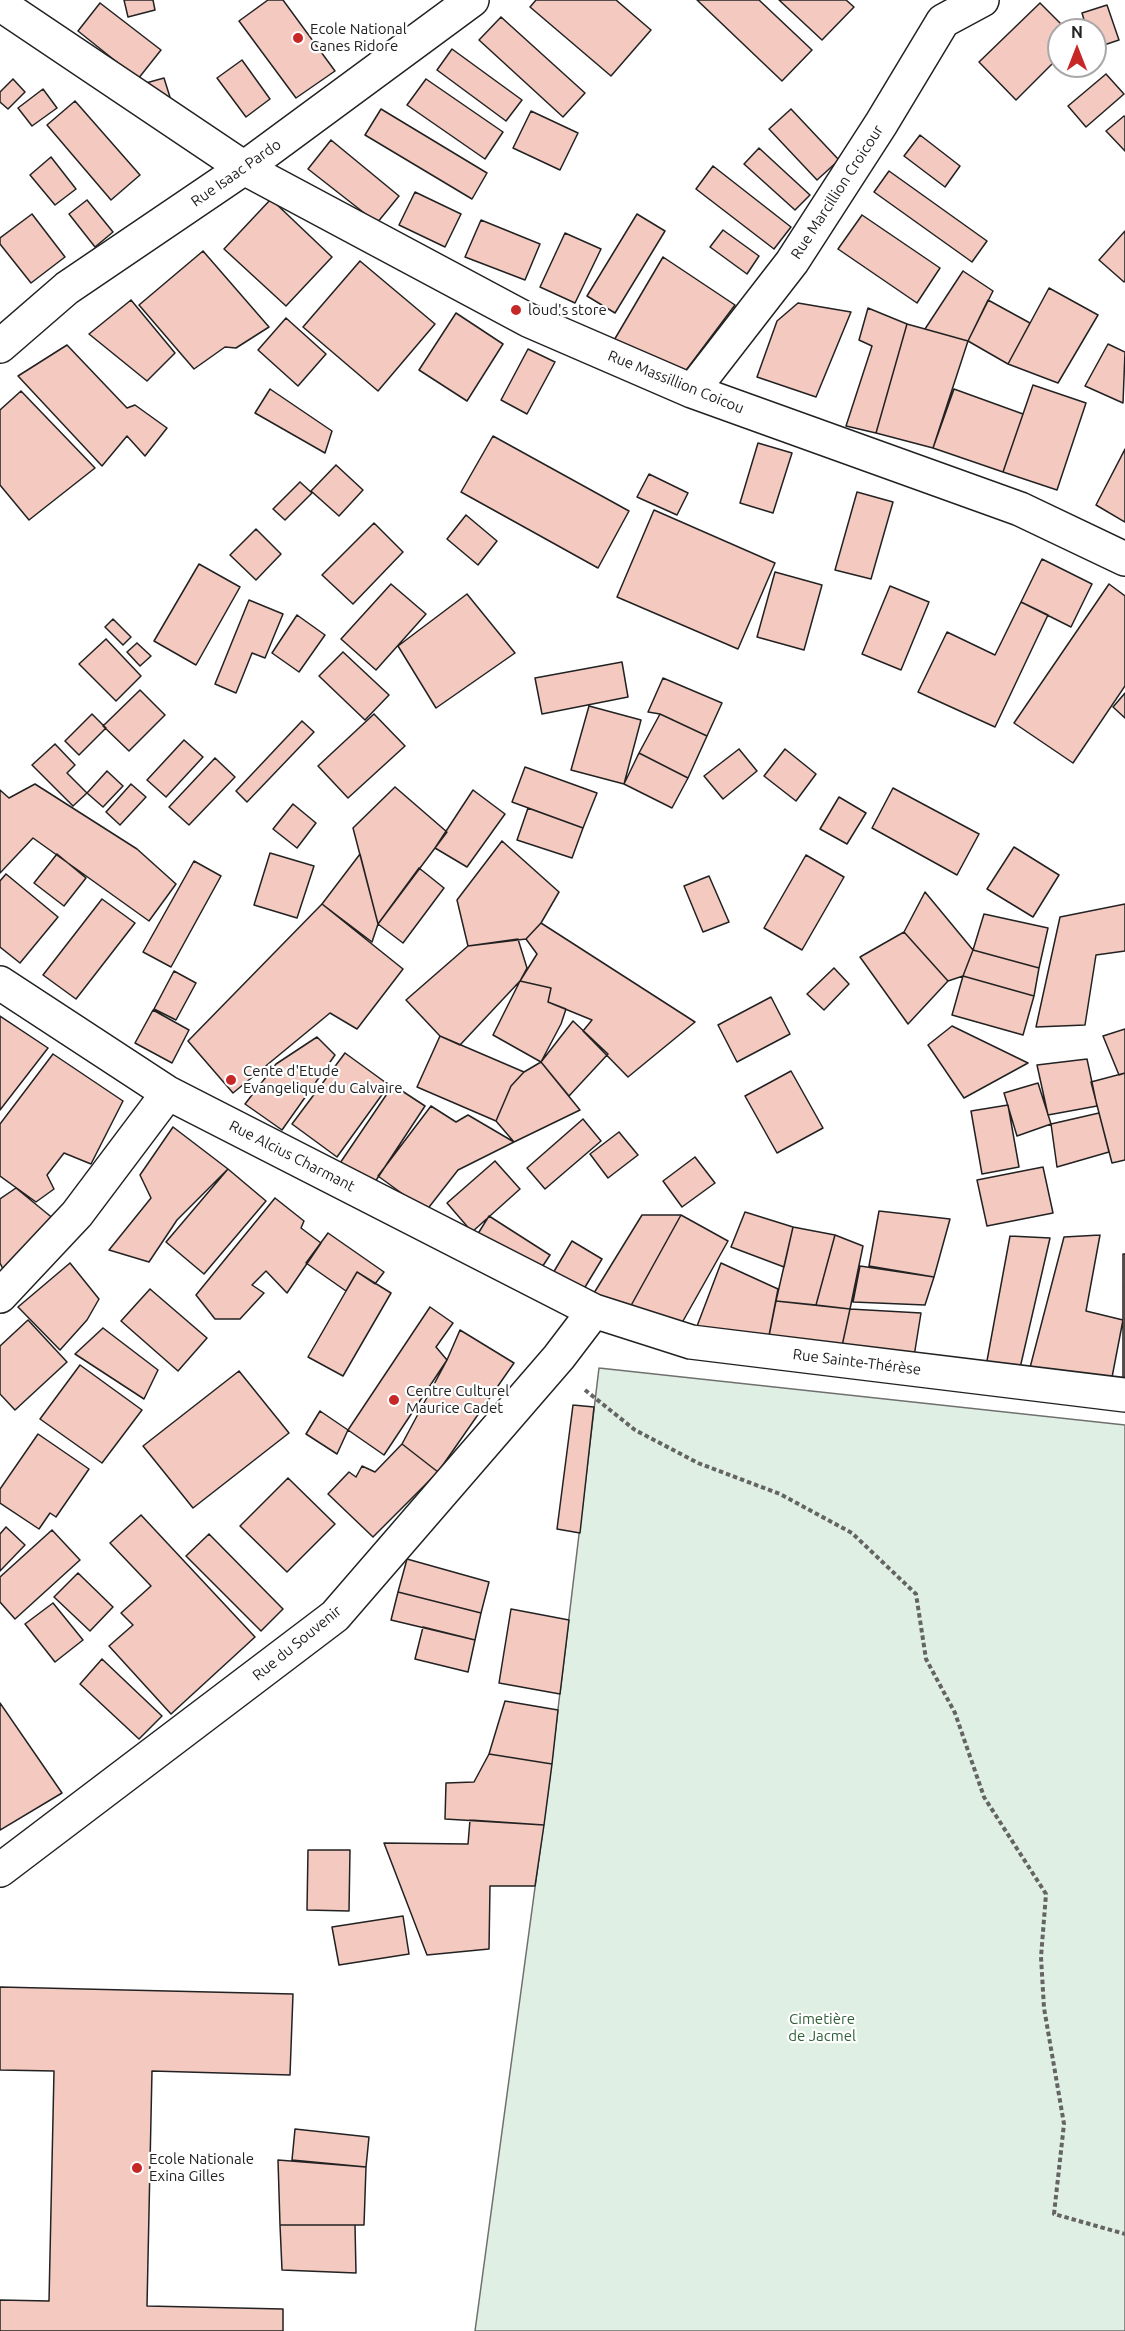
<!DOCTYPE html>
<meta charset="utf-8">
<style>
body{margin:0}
#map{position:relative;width:1125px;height:2331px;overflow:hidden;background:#fff;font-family:Ubuntu,sans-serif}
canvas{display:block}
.north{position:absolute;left:1047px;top:18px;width:60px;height:60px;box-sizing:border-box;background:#fff;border:2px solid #a7a7a7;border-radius:50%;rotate:0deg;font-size:16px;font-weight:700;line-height:24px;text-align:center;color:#222}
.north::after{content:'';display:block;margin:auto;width:21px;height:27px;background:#c62828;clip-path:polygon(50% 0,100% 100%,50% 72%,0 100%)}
</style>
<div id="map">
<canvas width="1125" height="2331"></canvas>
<div class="north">N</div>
</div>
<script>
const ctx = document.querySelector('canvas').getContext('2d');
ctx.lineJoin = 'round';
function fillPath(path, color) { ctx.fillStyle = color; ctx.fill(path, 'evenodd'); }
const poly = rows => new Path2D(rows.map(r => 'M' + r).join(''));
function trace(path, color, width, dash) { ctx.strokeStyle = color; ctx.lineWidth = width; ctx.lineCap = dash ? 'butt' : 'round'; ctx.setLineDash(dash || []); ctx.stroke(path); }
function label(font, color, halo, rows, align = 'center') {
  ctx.font = font + ' Ubuntu,sans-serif'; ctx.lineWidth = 4.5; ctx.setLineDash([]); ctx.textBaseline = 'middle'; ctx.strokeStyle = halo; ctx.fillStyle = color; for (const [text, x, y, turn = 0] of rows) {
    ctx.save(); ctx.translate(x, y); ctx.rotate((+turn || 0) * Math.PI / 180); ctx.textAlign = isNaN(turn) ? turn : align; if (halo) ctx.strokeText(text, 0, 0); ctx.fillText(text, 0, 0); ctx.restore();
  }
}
const green = poly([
 [599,1368,1125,1425,1125,2331,475,2331,549,1784,599,1368]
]);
fillPath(green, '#e0efe3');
trace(green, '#6f6f6f', 1.5);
const building = poly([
 [124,0,153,0,155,10,128,17,124,0],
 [268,0,283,0,335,71,296,98,239,21,268,0],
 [536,0,616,0,651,30,611,76,530,7,536,0],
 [697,0,759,0,812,50,782,81,697,0],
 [779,0,846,0,854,7,822,40,779,0],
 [100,3,161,50,138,79,78,31,100,3],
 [1040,3,1067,30,1059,30,1059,57,1016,100,979,62,1040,3],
 [1107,5,1119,40,1095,48,1095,30,1087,30,1082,13,1107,5],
 [501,17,585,93,563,117,479,40,501,17],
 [452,49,522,100,506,121,437,70,452,49],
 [242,60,270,99,246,117,217,78,242,60],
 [1106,74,1124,94,1086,127,1068,106,1106,74],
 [164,78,174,110,146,83,164,78],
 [13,79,25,92,8,109,0,102,0,92,13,79],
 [426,79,503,132,485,159,407,105,426,79],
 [43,89,57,108,32,126,18,108,43,89],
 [75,101,140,175,111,200,47,125,75,101],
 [381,109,487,173,472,199,365,135,381,109],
 [791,109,839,160,817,180,769,129,791,109],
 [531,111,578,133,560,170,513,148,531,111],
 [1124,116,1125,117,1125,151,1106,131,1124,116],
 [920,135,960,166,945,187,904,156,920,135],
 [331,140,399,196,377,223,308,169,331,140],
 [759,148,810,195,795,210,744,164,759,148],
 [51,157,76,189,55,205,30,175,51,157],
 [713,166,791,227,774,249,696,189,713,166],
 [889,171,987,241,972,262,874,192,889,171],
 [415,192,461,214,445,247,399,225,415,192],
 [271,199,332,257,286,306,224,249,271,199],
 [87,200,113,232,95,247,69,214,87,200],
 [32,214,65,257,31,283,0,244,0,238,32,214],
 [637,214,665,231,615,313,587,296,637,214],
 [862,215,940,268,917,303,838,249,862,215],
 [481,220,540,244,525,280,465,257,481,220],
 [723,230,759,256,747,274,710,247,723,230],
 [1125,231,1125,281,1124,282,1099,260,1125,231],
 [565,233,601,249,575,303,540,287,565,233],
 [203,251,269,327,236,348,225,347,194,369,139,305,203,251],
 [663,257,735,305,684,373,613,342,663,257],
 [360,261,435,324,378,391,303,327,360,261],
 [963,271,993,291,968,341,925,329,963,271],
 [1049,288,1098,315,1058,383,1008,364,1049,288],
 [131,300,175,353,147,381,89,334,131,300],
 [988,300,1030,323,1008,364,968,341,988,300],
 [798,303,851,312,816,397,757,377,777,321,798,303],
 [868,308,907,324,876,433,846,426,872,346,859,340,868,308],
 [456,313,503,344,467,401,419,370,456,313],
 [286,318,326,354,298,386,258,350,286,318],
 [907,324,968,341,933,448,876,433,907,324],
 [1108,344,1125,352,1123,403,1085,386,1108,344],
 [67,345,127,408,135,405,167,428,145,456,127,436,102,466,18,376,67,345],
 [528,349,555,362,527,414,501,400,528,349],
 [1033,385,1086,403,1057,490,1003,472,1033,385],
 [270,389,332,431,325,453,255,413,270,389],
 [954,389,1023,414,1003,472,933,448,954,389],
 [21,391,95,468,29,520,0,485,0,410,21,391],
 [493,436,629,511,598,568,461,492,493,436],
 [758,443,792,453,773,513,740,503,758,443],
 [1125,449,1125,522,1096,505,1125,449],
 [336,465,363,490,339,516,311,491,336,465],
 [649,474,688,493,677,515,637,497,649,474],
 [300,482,312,493,285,520,273,509,300,482],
 [857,492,893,502,871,579,835,570,857,492],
 [654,510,775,563,738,649,617,597,654,510],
 [466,515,497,541,478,565,447,539,466,515],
 [374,523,403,552,353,604,322,575,374,523],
 [256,529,281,554,256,580,230,555,256,529],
 [1042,559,1092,584,1071,627,1021,602,1042,559],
 [199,564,240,587,196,665,154,641,199,564],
 [775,572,822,585,804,650,757,637,775,572],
 [391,584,426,614,376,670,341,639,391,584],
 [1109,584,1125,596,1125,686,1073,763,1014,723,1109,584],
 [890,586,929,602,901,670,862,654,890,586],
 [467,594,515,653,436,708,398,646,467,594],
 [249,600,283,614,265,658,252,653,236,693,215,684,249,600],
 [1021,602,1048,615,995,727,918,692,947,632,995,655,1021,602],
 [297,615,325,635,299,672,272,653,297,615],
 [113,619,131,637,123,645,105,627,113,619],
 [106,639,141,676,116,701,79,664,106,639],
 [137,643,151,656,140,666,127,652,137,643],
 [343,652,389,695,365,720,319,676,343,652],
 [622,662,628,697,542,714,535,678,622,662],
 [663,678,722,703,707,736,660,714,648,712,663,678],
 [140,690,165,715,129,751,103,726,140,690],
 [1125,693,1125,718,1113,707,1125,693],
 [589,706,641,720,624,784,571,770,589,706],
 [92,714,106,728,79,755,65,741,92,714],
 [374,714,405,746,348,798,318,766,374,714],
 [660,714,707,736,688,778,639,753,660,714],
 [302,721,314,732,247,802,236,791,302,721],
 [184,740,203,757,166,797,147,780,184,740],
 [55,744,75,765,67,773,87,793,73,806,32,765,55,744],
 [739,749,757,771,723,799,704,776,739,749],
 [785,749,816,774,796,801,764,776,785,749],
 [639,753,688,778,672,808,624,784,639,753],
 [215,758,235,777,189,825,169,807,215,758],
 [525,767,597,793,583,828,512,802,525,767],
 [107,771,123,786,103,807,87,793,107,771],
 [35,784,137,849,176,884,149,921,33,838,0,873,0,790,9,798,35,784],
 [131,784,146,797,120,825,106,812,131,784],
 [395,787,447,832,378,924,353,828,395,787],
 [893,788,979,834,957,875,872,828,893,788],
 [473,790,505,814,467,867,435,848,473,790],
 [839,797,866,813,847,844,820,829,839,797],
 [293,804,316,823,297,848,273,829,293,804],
 [528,808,583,828,572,858,517,840,528,808],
 [502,841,559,892,541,923,526,939,468,946,457,900,502,841],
 [1014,847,1059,875,1033,917,987,889,1014,847],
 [270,853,314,866,297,918,254,905,270,853],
 [57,854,86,878,64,906,34,883,57,854],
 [360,854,378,924,372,942,322,904,360,854],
 [806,855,844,877,802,950,764,928,806,855],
 [194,861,221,876,171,967,143,952,194,861],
 [419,868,444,888,403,943,378,924,419,868],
 [6,874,58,917,20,963,0,947,0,881,6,874],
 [709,876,729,922,703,932,684,886,709,876],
 [925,892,973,950,963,976,948,981,904,932,925,892],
 [102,899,135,923,76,999,43,975,102,899],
 [322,904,403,969,357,1029,330,1013,233,1093,188,1041,322,904],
 [1125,904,1125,951,1096,955,1085,1025,1036,1027,1060,917,1125,904],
 [984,914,1048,928,1039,968,973,950,984,914],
 [541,923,695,1022,628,1077,583,1031,592,1020,548,1002,551,988,520,981,537,954,526,939,541,923],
 [904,932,948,981,908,1024,860,957,904,932],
 [518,939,527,968,520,981,460,1045,440,1036,406,1000,468,946,518,939],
 [973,950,1039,968,1034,996,963,976,973,950],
 [834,968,849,984,824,1010,807,994,834,968],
 [174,971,196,983,176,1020,154,1009,174,971],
 [963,976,1034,996,1023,1035,952,1015,963,976],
 [520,981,551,988,548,1002,566,1009,561,1024,541,1062,493,1035,520,981],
 [771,997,790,1034,737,1062,718,1025,771,997],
 [153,1010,189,1030,172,1063,135,1043,153,1010],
 [0,1016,48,1048,0,1110,0,1016],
 [573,1021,608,1054,569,1096,541,1062,573,1021],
 [952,1026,1028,1063,964,1098,928,1045,952,1026],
 [1125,1029,1125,1073,1119,1075,1103,1036,1125,1029],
 [440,1036,524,1072,511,1086,496,1121,417,1087,440,1036],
 [317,1037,335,1055,282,1130,245,1104,276,1064,317,1037],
 [345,1053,389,1085,337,1157,292,1124,345,1053],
 [53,1054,123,1101,91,1164,64,1153,47,1175,54,1189,36,1202,0,1176,0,1124,53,1054],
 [1087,1059,1097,1106,1048,1115,1037,1065,1087,1059],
 [541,1062,580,1110,514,1142,496,1121,511,1086,524,1072,541,1062],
 [791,1071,823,1128,777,1153,745,1096,791,1071],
 [1125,1073,1125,1160,1112,1163,1091,1082,1125,1073],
 [1038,1083,1051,1124,1017,1136,1004,1093,1038,1083],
 [393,1085,425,1106,369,1191,336,1169,393,1085],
 [1008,1105,1019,1167,982,1174,971,1111,1008,1105],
 [431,1106,456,1122,468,1115,514,1142,458,1170,426,1211,378,1176,431,1106],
 [1099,1113,1109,1152,1057,1167,1051,1124,1099,1113],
 [583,1119,601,1141,545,1189,527,1168,583,1119],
 [173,1127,228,1169,177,1220,149,1262,109,1250,151,1198,140,1175,173,1127],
 [619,1132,638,1155,608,1178,590,1154,619,1132],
 [695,1157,715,1183,682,1207,663,1181,695,1157],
 [495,1161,520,1189,472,1232,447,1203,495,1161],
 [1043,1167,1053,1213,987,1226,977,1180,1043,1167],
 [228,1169,266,1201,204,1274,166,1242,228,1169],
 [16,1188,55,1220,5,1273,0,1263,0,1199,16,1188],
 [275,1198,304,1221,301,1228,321,1243,287,1293,266,1271,252,1285,264,1293,240,1319,215,1319,196,1295,275,1198],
 [879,1211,950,1219,934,1277,869,1266,879,1211],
 [745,1212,793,1227,784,1267,731,1247,745,1212],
 [642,1215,681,1215,628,1311,594,1293,642,1215],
 [681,1215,728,1241,674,1337,628,1311,681,1215],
 [489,1216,550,1255,529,1287,469,1248,489,1216],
 [793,1227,835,1235,816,1305,776,1301,793,1227],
 [328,1233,384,1272,375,1284,357,1272,346,1291,306,1263,328,1233],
 [835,1235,863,1246,850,1309,816,1305,835,1235],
 [1100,1235,1086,1311,1123,1320,1109,1393,1026,1383,1064,1237,1100,1235],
 [1010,1236,1050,1238,1017,1381,984,1377,1010,1236],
 [572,1241,602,1259,573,1307,543,1290,572,1241],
 [1123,1254,1125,1254,1125,1395,1123,1394,1123,1254],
 [70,1263,99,1299,87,1320,60,1350,18,1307,70,1263],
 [721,1263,778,1289,766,1351,691,1342,721,1263],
 [860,1266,934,1277,925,1305,853,1302,860,1266],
 [357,1272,391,1293,343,1376,308,1357,357,1272],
 [150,1289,207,1338,178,1371,121,1321,150,1289],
 [776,1301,850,1309,839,1360,766,1351,776,1301],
 [430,1307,453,1323,436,1347,447,1360,384,1455,348,1430,430,1307],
 [850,1309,921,1313,912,1369,839,1360,850,1309],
 [28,1320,67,1362,15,1410,0,1394,0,1346,28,1320],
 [103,1328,158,1370,144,1399,75,1354,103,1328],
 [460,1330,514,1363,438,1472,402,1444,447,1360,460,1330],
 [80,1365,142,1410,102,1463,40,1419,80,1365],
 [239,1371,289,1433,193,1508,143,1446,239,1371],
 [573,1405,594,1407,580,1533,557,1529,573,1405],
 [320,1411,348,1430,337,1454,306,1434,320,1411],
 [38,1434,89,1469,56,1517,50,1513,39,1529,0,1503,0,1489,38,1434],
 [402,1444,438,1472,373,1537,328,1494,349,1472,356,1477,362,1466,375,1472,402,1444],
 [288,1478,335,1524,287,1572,240,1526,288,1478],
 [141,1515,255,1637,171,1714,109,1646,133,1625,121,1613,151,1586,110,1543,141,1515],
 [6,1527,25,1545,0,1571,0,1534,6,1527],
 [52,1530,80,1560,15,1619,0,1602,0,1577,52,1530],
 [209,1534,283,1609,261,1631,186,1556,209,1534],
 [407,1559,489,1582,481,1613,398,1592,407,1559],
 [78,1573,113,1607,90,1631,54,1597,78,1573],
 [398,1592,481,1613,475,1640,391,1620,398,1592],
 [53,1603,83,1640,55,1662,25,1624,53,1603],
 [511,1609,569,1620,560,1694,499,1683,511,1609],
 [423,1627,475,1640,468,1672,415,1659,423,1627],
 [102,1659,162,1716,139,1739,80,1684,102,1659],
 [505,1701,558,1710,552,1764,489,1754,505,1701],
 [0,1703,62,1793,0,1830,0,1703],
 [489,1754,552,1764,544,1825,445,1819,446,1783,474,1782,489,1754],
 [470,1820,544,1825,535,1886,490,1886,489,1949,427,1955,384,1843,468,1844,470,1820],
 [308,1850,350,1850,349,1911,307,1910,308,1850],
 [403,1916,409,1954,339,1965,332,1927,403,1916],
 [0,1987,293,1994,290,2075,152,2071,147,2306,283,2309,283,2331,0,2331,0,2300,49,2301,54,2071,0,2070,0,1987],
 [295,2129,369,2137,366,2167,292,2160,295,2129],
 [278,2160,366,2167,364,2225,280,2225,278,2160],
 [280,2225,355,2225,356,2273,282,2270,280,2225]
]);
fillPath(building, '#f3c9c0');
trace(building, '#222', 1.5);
const street = poly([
 [0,4,244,168,528,320,692,391,1020,509,1125,559],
 [0,346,67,288,244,168,472,0],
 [692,391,792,262,881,124,943,21,982,0],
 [0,983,168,1093,594,1311,691,1342,1125,1395],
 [0,1296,77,1214,168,1093],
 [0,1870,335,1616,559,1357,594,1311]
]);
trace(street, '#222', 36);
trace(poly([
 [585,1390,635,1430,698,1463,780,1494,852,1533,916,1594,926,1659,955,1713,984,1797,1046,1894,1041,1957,1044,2008,1064,2124,1054,2214,1125,2234]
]), '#646464', 4, [4.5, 3]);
trace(street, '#fff', 33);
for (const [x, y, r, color] of [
 [298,38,6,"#c62828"],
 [516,310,6,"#c62828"],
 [231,1080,6,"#c62828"],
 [394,1400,6,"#c62828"],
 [137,2168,6,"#c62828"]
]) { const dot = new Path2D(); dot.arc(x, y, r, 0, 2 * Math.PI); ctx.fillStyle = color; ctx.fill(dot); trace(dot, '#fff', 2); }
label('15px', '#222', '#fff', [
 ["Ecole National",310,29],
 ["Canes Ridore",310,46],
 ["loud's store",528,310],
 ["Cente d'Etude",243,1071],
 ["Evangelique du Calvaire",243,1088],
 ["Centre Culturel",406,1391],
 ["Maurice Cadet",406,1408],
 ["Ecole Nationale",149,2159],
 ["Exina Gilles",149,2176]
], 'left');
label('15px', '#222', '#fff', [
 ["Rue Isaac Pardo",236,173,-35],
 ["Rue Marcillion Croicour",837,192,-57],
 ["Rue Massillion Coicou",676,382,22],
 ["Rue Alcius Charmant",292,1156,27],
 ["Rue Sainte-Thérèse",857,1362,7],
 ["Rue du Souvenir",297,1643,-39]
]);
label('15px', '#2f5e38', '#fff', [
 ["Cimetière",822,2019],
 ["de Jacmel",822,2036]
]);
</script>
